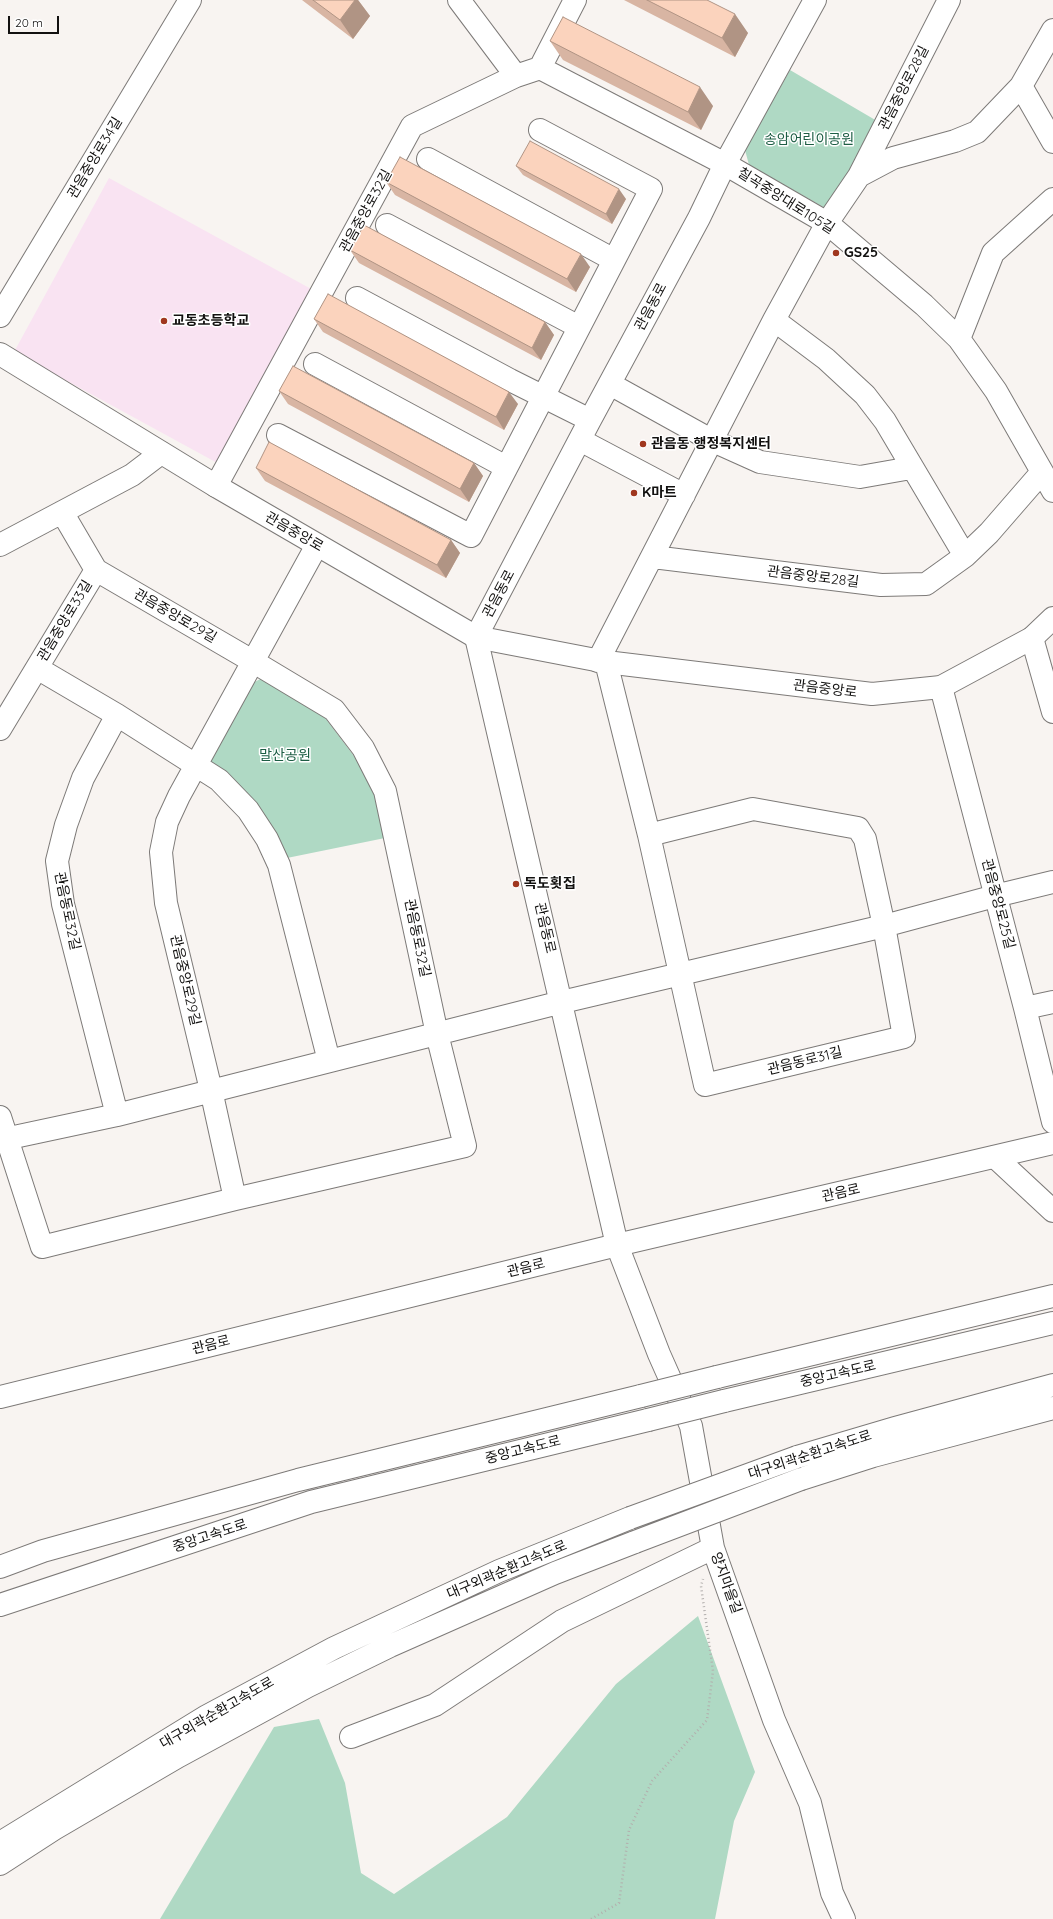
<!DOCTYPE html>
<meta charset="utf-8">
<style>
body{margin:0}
#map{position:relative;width:1053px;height:1919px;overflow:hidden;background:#f8f4f1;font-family:Quicksand,sans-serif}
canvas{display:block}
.scale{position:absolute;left:8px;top:16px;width:51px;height:18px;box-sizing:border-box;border:2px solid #121110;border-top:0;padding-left:5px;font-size:12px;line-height:14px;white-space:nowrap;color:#121110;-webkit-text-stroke:3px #fff;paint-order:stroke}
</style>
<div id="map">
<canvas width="1053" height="1919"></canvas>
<div class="scale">20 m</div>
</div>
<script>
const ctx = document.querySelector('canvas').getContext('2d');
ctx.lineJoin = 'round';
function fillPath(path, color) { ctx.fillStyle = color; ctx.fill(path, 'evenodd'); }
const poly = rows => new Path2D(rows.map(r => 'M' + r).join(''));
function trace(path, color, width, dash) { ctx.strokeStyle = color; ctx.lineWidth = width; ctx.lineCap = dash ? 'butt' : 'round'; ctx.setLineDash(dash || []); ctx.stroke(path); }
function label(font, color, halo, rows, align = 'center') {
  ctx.font = font + ' Quicksand,"Noto Sans KR",sans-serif'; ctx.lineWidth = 3; ctx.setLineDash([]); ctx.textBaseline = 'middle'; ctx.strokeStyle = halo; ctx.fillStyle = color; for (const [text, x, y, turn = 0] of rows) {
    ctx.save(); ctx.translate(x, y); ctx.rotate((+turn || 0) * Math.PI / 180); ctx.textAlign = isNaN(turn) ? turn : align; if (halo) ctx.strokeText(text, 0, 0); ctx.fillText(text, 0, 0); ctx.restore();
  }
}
fillPath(poly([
 [109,178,313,290,221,465,14,352]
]), '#f9e3f2');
fillPath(poly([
 [790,70,877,121,841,189,825,208,749,165,745,150],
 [264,677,310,704,326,719,354,756,372,785,385,838,282,859,212,766,208,754,249,685],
 [698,1616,755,1772,734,1821,715,1919,160,1919,274,1727,319,1719,345,1783,361,1873,394,1894,507,1817,616,1684]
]), '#afd9c4');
const minor = poly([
 [459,0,516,76],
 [815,0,725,164,699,218,590,420,476,637,617,1245,659,1354,691,1426,713,1548,774,1720,810,1803,832,1893,844,1919],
 [540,68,725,164,827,223,924,305,959,339,996,391,1053,491],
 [1021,86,1053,142],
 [428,159,614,260],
 [859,176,949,0],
 [387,225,579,327],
 [357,298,510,380,590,420],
 [0,316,190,0],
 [774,320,826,359,865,395,885,421,965,556],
 [959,339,993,253,1053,199],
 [315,364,506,467],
 [610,384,711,440,760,462,860,477,911,468],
 [278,435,471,536,651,189,540,130],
 [580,440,684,495],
 [216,486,412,126,516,76,540,68,575,0],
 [0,545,132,475,161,453],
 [653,557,881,585,926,584,965,556,989,533,1042,472],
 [1032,638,1053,712],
 [598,661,774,320,827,223,859,176,893,158,955,141,977,132,1021,86,1053,30],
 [606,662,649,835,705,1085,904,1037,884,926,865,839,858,828,753,809,649,835],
 [37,668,117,715,219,780,248,810,267,839,279,865,329,1061],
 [941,687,1025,1008,1053,1122],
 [117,715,83,778,66,825,57,861,63,904,117,1115],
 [0,729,96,570],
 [1025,1008,1053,1002],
 [0,1117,42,1247,235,1199,465,1146,437,1034,385,791,363,748,334,710,254,662,96,570,62,512],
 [0,1140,117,1115,562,1002,884,926,995,896,1053,882],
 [995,1157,1053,1211],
 [235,1199,211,1090,166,903,161,852,167,822,179,796,317,545],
 [351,1737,435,1705,562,1621,713,1548]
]);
const major = poly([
 [0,354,216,486,476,637,606,662,872,694,941,687,1032,638,1053,618],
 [0,1397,617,1245,1053,1143]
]);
const highway = poly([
 [717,1377,1053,1296],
 [724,1401,1053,1323],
 [797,1457,895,1428,1053,1385],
 [801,1479,873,1456,1053,1408],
 [0,1567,43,1551,298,1480,641,1396],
 [0,1605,311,1502,648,1420],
 [0,1843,207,1716,334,1648,499,1571,630,1518],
 [0,1864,54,1829,179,1756,308,1686,390,1646,555,1573,635,1542]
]);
trace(minor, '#7d7a78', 24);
trace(major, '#7d7a78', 24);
trace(highway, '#7d7a78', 24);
trace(poly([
 [591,1919,619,1903,629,1830,652,1781,707,1720,713,1671,701,1586,703,1579]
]), '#b2afad', 2.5, [1, 3]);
trace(minor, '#fff', 22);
trace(major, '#fff', 22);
trace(highway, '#fff', 22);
const highwayBridge = poly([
 [641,1396,717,1377],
 [648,1420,724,1401],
 [630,1518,797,1457],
 [635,1542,801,1479]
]);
trace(highwayBridge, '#7d7a78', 24, []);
trace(highwayBridge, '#fff', 22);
fillPath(poly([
 [302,0,358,0,370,16,353,39],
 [624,0,707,0,748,33,735,57],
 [550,41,713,106,701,130,563,60],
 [516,166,626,199,612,224,523,175],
 [386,182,590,267,576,292,395,195],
 [350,250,545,322,554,335,541,360,359,263],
 [314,319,518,404,504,430,323,332],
 [279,391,474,463,483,476,469,502,288,404],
 [256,468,451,540,460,553,446,578,265,481]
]), '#d8b5a3');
fillPath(poly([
 [355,0,358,0,370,16,353,39,340,20],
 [735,14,748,33,735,57,722,38],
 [700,87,713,106,701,130,688,112],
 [619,189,626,199,612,224,606,214],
 [581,254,590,267,576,292,567,279],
 [545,322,554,335,541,360,532,348],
 [509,392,518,404,504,430,496,417],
 [474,463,483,476,469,502,460,489],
 [451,540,460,553,446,578,437,565]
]), '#b09484');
const building = poly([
 [313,0,355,0,340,20,313,0],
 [647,0,707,0,735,14,722,38,647,0],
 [563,17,700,87,688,112,550,41,563,17],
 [530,141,619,189,606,214,516,166,530,141],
 [400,157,581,254,567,279,386,182,400,157],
 [364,225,545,322,532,348,350,250,364,225],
 [328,294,509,392,496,417,314,319,328,294],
 [293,366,474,463,460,489,279,391,293,366],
 [269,442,451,540,437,565,256,468,269,442]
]);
fillPath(building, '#fbd3bd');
trace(building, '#b09484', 1);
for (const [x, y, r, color] of [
 [836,253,4,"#a0371f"],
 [164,321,4,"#a0371f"],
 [643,444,4,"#a0371f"],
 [634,493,4,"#a0371f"],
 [516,884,4,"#a0371f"]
]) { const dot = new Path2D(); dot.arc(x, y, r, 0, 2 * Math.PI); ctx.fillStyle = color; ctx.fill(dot); trace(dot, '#fff', 1.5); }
label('14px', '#121110', '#fff', [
 ["관음중앙로28길",904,88,-63],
 ["관음중앙로34길",95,158,-59],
 ["칠곡중앙대로105길",786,201,32],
 ["관음중앙로32길",366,211,-61],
 ["관음동로",651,307,-62],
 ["관음중앙로",294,532,30],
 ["관음중앙로28길",813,577,7],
 ["관음동로",499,594,-62],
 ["관음중앙로29길",175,616,30],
 ["관음중앙로33길",65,621,-59],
 ["관음중앙로",825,689,7],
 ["관음중앙로25길",998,904,75],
 ["관음동로32길",67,911,78],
 ["관음동로",545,928,77],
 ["관음동로32길",417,938,78],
 ["관음중앙로29길",185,980,77],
 ["관음동로31길",805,1061,-14],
 ["관음로",841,1193,-13],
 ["관음로",526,1268,-14],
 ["관음로",211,1345,-14],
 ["중앙고속도로",838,1374,-13],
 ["중앙고속도로",523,1450,-14],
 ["대구외곽순환고속도로",810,1455,-18],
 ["중앙고속도로",210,1536,-18],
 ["대구외곽순환고속도로",507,1570,-23],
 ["양지마을길",726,1583,70],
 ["대구외곽순환고속도로",217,1713,-30]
]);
label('14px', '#1d5d44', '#fff', [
 ["송암어린이공원",809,140],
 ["말산공원",285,756]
]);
label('bold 14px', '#121110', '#fff', [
 ["GS25",844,253],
 ["교동초등학교",172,321],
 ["관음동 행정복지센터",651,444],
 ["K마트",642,493],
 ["독도횟집",524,884]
], 'left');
</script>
